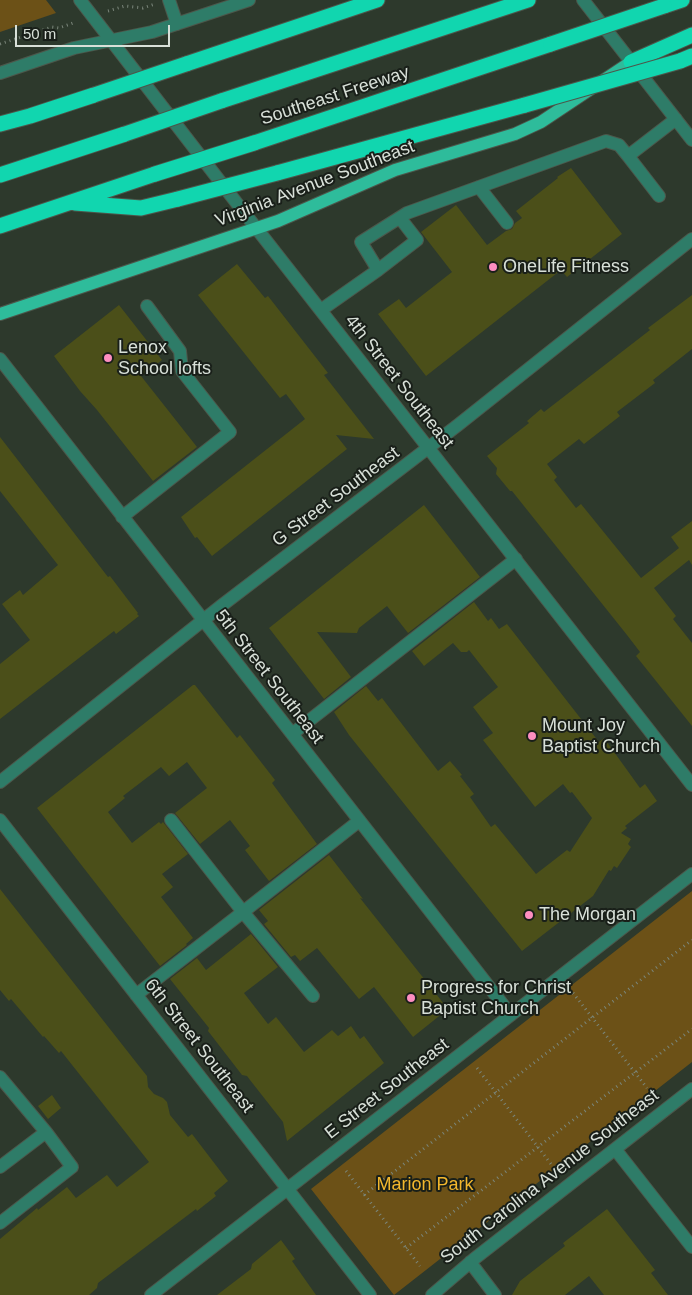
<!DOCTYPE html>
<style>
body{margin:0}
#map{position:relative;width:692px;height:1295px;overflow:hidden;background:#2d392c;font-family:Helvetica,sans-serif}
canvas{display:block}
.scale{position:absolute;left:15px;top:25px;width:155px;height:22px;box-sizing:border-box;border:2px solid #d8e0d8;border-top:0;padding-left:6px;font-size:15px;line-height:18px;white-space:nowrap;color:#d8e0d8;-webkit-text-stroke:4px #191f19;paint-order:stroke}
</style>
<div id="map">
<canvas width="692" height="1295"></canvas>
<div class="scale">50 m</div>
</div>
<script>
const ctx = document.querySelector('canvas').getContext('2d');
ctx.lineJoin = 'round';
function fillPath(path, color) { ctx.fillStyle = color; ctx.fill(path, 'evenodd'); }
const poly = rows => new Path2D(rows.map(r => 'M' + r).join(''));
function trace(path, color, width, dash) { ctx.strokeStyle = color; ctx.lineWidth = width; ctx.lineCap = dash ? 'butt' : 'round'; ctx.setLineDash(dash || []); ctx.stroke(path); }
function label(font, color, halo, rows, align = 'center') {
  ctx.font = font + ' Helvetica,sans-serif'; ctx.lineWidth = 4; ctx.setLineDash([]); ctx.textBaseline = 'middle'; ctx.strokeStyle = halo; ctx.fillStyle = color; for (const [text, x, y, turn = 0] of rows) {
    ctx.save(); ctx.translate(x, y); ctx.rotate((+turn || 0) * Math.PI / 180); ctx.textAlign = isNaN(turn) ? turn : align; if (halo) ctx.strokeText(text, 0, 0); ctx.fillText(text, 0, 0); ctx.restore();
  }
}
fillPath(poly([
 [0,0,46,0,56,13,0,32],
 [692,891,692,1062,394,1295,311,1189]
]), '#6c5117');
fillPath(poly([
 [571,168,622,234,567,277,561,270,426,376,378,314,399,299,406,308,452,272,421,232,456,205,487,245,506,231,512,229,515,223,522,218,516,211,558,178,557,177],
 [237,264,265,298,268,296,328,373,324,375,374,439,336,435,347,449,212,556,197,537,195,538,181,517,305,419,286,394,280,398,198,295],
 [692,295,692,349,653,380,655,383,617,412,620,416,584,444,579,439,547,464,557,477,554,480,576,508,581,504,641,578,679,548,671,537,692,521,692,565,689,560,654,588,676,616,673,619,692,643,692,726,636,656,640,652,627,635,512,491,510,491,496,474,497,468,487,456,529,423,527,421,541,409,544,412,650,330,648,328],
 [119,305,162,360,141,376,197,447,153,481,97,410,80,391,54,356],
 [0,437,108,577,110,576,138,613,137,614,139,616,116,634,114,631,0,719,0,664,30,640,2,604,20,590,23,595,58,565,0,491],
 [424,505,480,577,408,633,387,606,359,628,357,633,317,632,351,677,324,699,269,628],
 [474,602,488,621,491,618,499,629,507,624,599,742,604,738,640,788,645,784,657,801,625,826,627,828,621,833,631,839,628,844,631,847,617,868,614,866,611,871,609,870,593,896,522,951,349,735,334,712,366,686,378,701,382,698,438,771,450,761,462,775,460,776,474,794,470,797,491,827,495,824,536,874,567,850,570,852,592,818,572,792,570,793,563,784,535,807,483,740,493,733,473,707,498,687,469,650,467,652,461,652,453,643,424,666,412,651],
 [193,685,195,685,237,738,240,735,275,780,272,783,317,844,269,881,245,850,250,846,230,820,200,844,175,813,207,788,187,762,169,776,161,767,123,796,125,798,108,812,132,843,159,822,161,824,163,822,188,854,162,874,173,887,161,897,193,938,186,944,187,945,160,966,37,808],
 [329,855,363,899,360,898,448,1009,413,1037,374,987,359,999,317,948,300,961,295,955,291,957,264,924,268,921,259,910],
 [0,889,139,1066,147,1076,148,1087,154,1094,163,1098,167,1102,170,1115,188,1137,192,1134,228,1181,214,1193,216,1196,197,1211,196,1209,98,1283,97,1288,89,1295,0,1295,0,1239,37,1208,38,1210,67,1187,76,1198,107,1175,117,1187,149,1162,61,1051,59,1053,44,1036,43,1037,11,999,9,1001,0,990],
 [251,934,278,967,244,993,268,1024,276,1017,304,1052,332,1030,338,1036,351,1026,360,1039,364,1036,384,1063,287,1141,283,1122,250,1080,247,1076,242,1075,208,1031,209,1028,170,979,197,958,206,970],
 [52,1095,61,1108,48,1119,38,1106],
 [607,1209,655,1270,651,1273,668,1295,604,1295,589,1276,565,1295,512,1295,520,1281,565,1246,563,1243],
 [281,1240,295,1259,292,1261,316,1295,217,1295,251,1269,252,1264]
]), '#4b4f19');
const minor = poly([
 [80,0,239,206,692,785],
 [169,0,177,24],
 [583,0,692,140],
 [0,73,74,48,152,32,249,0],
 [628,156,659,196],
 [479,187,507,223],
 [378,270,417,240,400,218],
 [321,310,378,270,361,242,407,213,606,141,619,145,628,156,676,119],
 [0,359,511,1015],
 [122,517,230,432,182,371,180,351,147,306],
 [292,734,516,559],
 [0,782,221,606,458,425,692,239],
 [0,820,370,1295],
 [136,995,243,912,171,820],
 [313,996,243,912,359,821],
 [0,1077,46,1132],
 [615,1149,692,1247],
 [0,1167,46,1132,72,1167,0,1223],
 [470,1262,495,1295],
 [151,1295,692,874],
 [432,1295,474,1259,692,1089]
]);
const major = poly([
 [0,314,278,221,395,170,515,134,541,122,631,62]
]);
const highway = poly([
 [664,6,682,0],
 [680,61,692,56],
 [631,62,692,35],
 [186,64,377,0],
 [221,101,528,0],
 [0,124,30,116,94,95],
 [254,143,551,44],
 [277,173,525,105],
 [0,175,125,134],
 [75,203,141,208,178,199],
 [0,226,155,174]
]);
trace(minor, '#4c574b', 14);
trace(major, '#4c574b', 14);
trace(highway, '#4c574b', 17);
trace(poly([
 [108,11,125,6,143,8,155,4],
 [0,44,52,27,59,28,76,22],
 [573,993,647,1088],
 [477,1068,551,1164],
 [346,1171,420,1266],
 [364,1195,692,940],
 [406,1248,692,1029]
]), '#7b867b', 3, [1, 4]);
trace(minor, '#2e7c68', 12);
trace(major, '#2ebc9b', 12);
trace(highway, '#11d6af', 15);
const highwayBridge = poly([
 [551,44,664,6],
 [94,95,186,64],
 [525,105,680,61],
 [125,134,221,101],
 [155,174,254,143],
 [178,199,277,173]
]);
trace(highwayBridge, '#4c574b', 17, []);
trace(highwayBridge, '#11d6af', 15);
for (const [x, y, r, color] of [
 [493,267,5,"#fd8ec0"],
 [108,358,5,"#fd8ec0"],
 [532,736,5,"#fd8ec0"],
 [529,915,5,"#fd8ec0"],
 [411,998,5,"#fd8ec0"]
]) { const dot = new Path2D(); dot.arc(x, y, r, 0, 2 * Math.PI); ctx.fillStyle = color; ctx.fill(dot); trace(dot, '#191f19', 2); }
label('18px', '#d8e0d8', '#191f19', [
 ["Southeast Freeway",335,96,-18],
 ["Virginia Avenue Southeast",315,184,-21],
 ["4th Street Southeast",399,382,52],
 ["G Street Southeast",336,497,-37],
 ["5th Street Southeast",269,677,52],
 ["6th Street Southeast",199,1046,52],
 ["E Street Southeast",387,1089,-38],
 ["South Carolina Avenue Southeast",550,1177,-38]
]);
label('18px', '#d8e0d8', '#191f19', [
 ["OneLife Fitness",503,267],
 ["Lenox",118,348],
 ["School lofts",118,369],
 ["Mount Joy",542,726],
 ["Baptist Church",542,747],
 ["The Morgan",539,915],
 ["Progress for Christ",421,988],
 ["Baptist Church",421,1009]
], 'left');
label('18px', '#f2b72d', '#191f19', [
 ["Marion Park",425,1185]
]);
</script>
